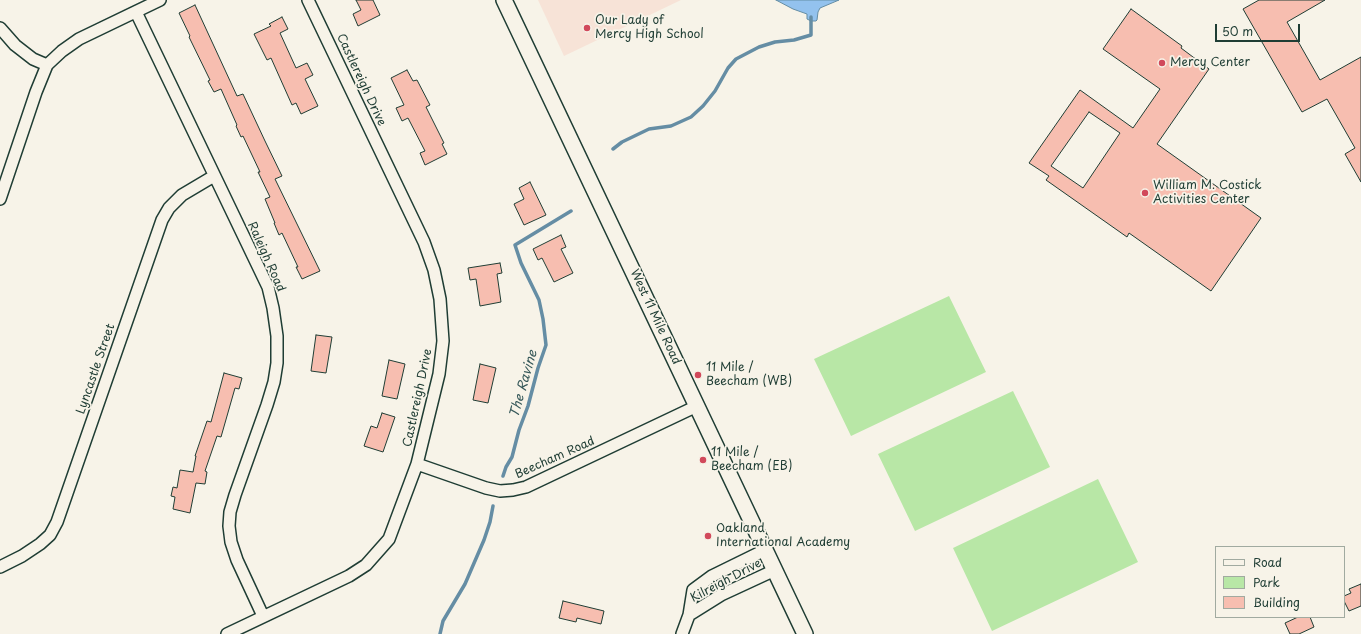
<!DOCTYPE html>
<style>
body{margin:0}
#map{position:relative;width:1361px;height:634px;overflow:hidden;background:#f7f3e8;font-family:"Playpen Sans",sans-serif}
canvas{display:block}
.legend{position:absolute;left:1215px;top:546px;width:130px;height:72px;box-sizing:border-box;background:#f7f3e8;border:1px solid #a1aaa0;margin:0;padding:5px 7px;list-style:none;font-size:12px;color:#1f3d34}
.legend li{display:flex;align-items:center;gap:8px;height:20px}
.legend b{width:20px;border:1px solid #a1aaa0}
.scale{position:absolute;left:1215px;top:24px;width:85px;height:18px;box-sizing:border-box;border:2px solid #1f3d34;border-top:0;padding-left:5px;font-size:12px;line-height:14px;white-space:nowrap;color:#1f3d34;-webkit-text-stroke:3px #f7f3e8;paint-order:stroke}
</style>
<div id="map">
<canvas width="1361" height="634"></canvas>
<ul class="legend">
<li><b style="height:5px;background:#f7f3e8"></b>Road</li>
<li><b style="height:11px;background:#b8e7a6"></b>Park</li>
<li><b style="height:11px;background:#f7beb0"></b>Building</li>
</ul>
<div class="scale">50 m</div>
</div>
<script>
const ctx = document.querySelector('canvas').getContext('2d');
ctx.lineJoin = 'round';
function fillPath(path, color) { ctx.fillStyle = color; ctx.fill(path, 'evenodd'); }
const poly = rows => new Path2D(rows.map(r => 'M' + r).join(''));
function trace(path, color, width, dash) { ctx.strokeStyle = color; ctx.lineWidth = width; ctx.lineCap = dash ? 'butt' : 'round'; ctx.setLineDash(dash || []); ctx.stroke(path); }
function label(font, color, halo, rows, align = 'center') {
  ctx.font = font + ' "Playpen Sans",sans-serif'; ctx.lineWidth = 3.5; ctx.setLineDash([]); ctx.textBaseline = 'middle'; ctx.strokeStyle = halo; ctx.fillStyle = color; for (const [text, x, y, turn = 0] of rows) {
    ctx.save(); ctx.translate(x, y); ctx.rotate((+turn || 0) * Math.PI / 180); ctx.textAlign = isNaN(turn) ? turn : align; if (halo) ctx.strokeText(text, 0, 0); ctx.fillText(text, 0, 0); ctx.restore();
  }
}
fillPath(poly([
 [538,0,681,0,564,56]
]), '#f7e3d7');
fillPath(poly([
 [949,296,986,372,851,436,814,359],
 [1013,391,1050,467,915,531,878,454],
 [1098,479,1138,562,992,631,953,548]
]), '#b8e7a6');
const water = poly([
 [776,0,839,0,820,8,818,12,817,20,816,21,811,21,807,19,807,14,793,9,776,0]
]);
fillPath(water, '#93c2ee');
trace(water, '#658da4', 1);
trace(poly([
 [613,149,622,142,649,129,671,126,691,117,703,106,715,91,728,68,736,59,759,47,775,42,794,40,811,35,811,17],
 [503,476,506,467,512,457,519,430,528,406,538,368,546,345,543,319,539,300,521,263,515,245,571,211],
 [440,634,443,621,465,584,484,540,490,522,493,506]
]), '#658da4', 3.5);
const building = poly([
 [356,0,373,0,380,15,358,26,353,14,361,10,356,0],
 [1259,0,1325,0,1287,22,1320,80,1361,57,1361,182,1345,154,1355,148,1327,99,1302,112,1243,9,1259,0],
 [195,5,237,96,243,94,265,141,282,176,275,179,320,271,302,279,296,267,298,267,282,233,279,235,274,223,275,223,265,199,270,197,258,172,260,172,243,136,241,137,236,126,237,125,221,89,214,92,208,81,210,80,189,37,190,36,179,13,195,5],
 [1131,9,1182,46,1181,48,1209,69,1157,144,1261,218,1211,291,1129,233,1127,237,1046,180,1049,176,1029,163,1080,90,1133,128,1160,89,1103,49,1131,9],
 [1089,112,1120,133,1083,188,1051,166,1089,112],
 [282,17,288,29,280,33,296,68,307,63,313,75,305,79,318,106,301,114,296,103,292,105,271,58,267,60,254,34,271,26,269,24,282,17],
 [407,70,413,81,417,80,430,105,426,107,444,143,442,144,447,154,425,165,420,153,425,151,408,118,402,121,396,108,404,105,391,78,407,70],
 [530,182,546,215,524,225,514,204,524,199,519,188,530,182],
 [561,235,566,247,561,249,573,273,554,282,542,258,538,260,533,249,561,235],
 [500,263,502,273,497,274,501,302,480,306,476,279,470,280,468,268,500,263],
 [316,335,332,337,326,373,311,371,316,335],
 [389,360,405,364,397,399,382,396,389,360],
 [480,364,496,368,488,403,473,400,480,364],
 [224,373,242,378,239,389,235,388,221,437,217,436,205,471,207,472,205,484,196,483,190,513,173,509,175,497,171,496,173,487,177,488,180,470,193,472,196,456,195,456,207,421,211,422,224,373],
 [382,413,395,417,383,452,364,446,371,426,377,428,382,413],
 [1361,584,1361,606,1349,611,1344,601,1344,596,1351,593,1349,589,1361,584],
 [563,601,604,611,601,624,577,618,576,622,559,618,563,601],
 [1298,617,1310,617,1314,627,1299,634,1290,634,1285,623,1298,617]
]);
fillPath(building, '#f7beb0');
trace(building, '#1f3d34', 1);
const street = poly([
 [136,12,268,287,273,308,277,336,277,363,274,382,267,405,235,495,230,512,229,526,231,542,237,560,263,616],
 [0,28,15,45,33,59,47,65],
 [0,199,36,92,47,65,62,51,79,39,160,0],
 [417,464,486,488,500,491,513,490,526,487,697,406],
 [0,567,22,556,40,544,50,535,57,522,162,220,169,208,182,195,214,176],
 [689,615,721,595,775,570],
 [227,634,349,576,366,565,389,539,417,464,439,374,443,341,440,299,434,270,424,242,308,0],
 [682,634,689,615,693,590,712,576,765,550]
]);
const secondary = poly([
 [504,0,805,634]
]);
trace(street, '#1f3d34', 14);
trace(secondary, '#1f3d34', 18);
trace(street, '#f7f3e8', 11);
trace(secondary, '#f7f3e8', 15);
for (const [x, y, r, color] of [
 [587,28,4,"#d1495b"],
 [1162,63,4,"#d1495b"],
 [1145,193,4,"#d1495b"],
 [698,375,4,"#d1495b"],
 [703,460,4,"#d1495b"],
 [708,536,4,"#d1495b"]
]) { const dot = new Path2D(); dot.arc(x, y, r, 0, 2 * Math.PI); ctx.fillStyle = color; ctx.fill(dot); trace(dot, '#f7f3e8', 1.5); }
label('12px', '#1f3d34', '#f7f3e8', [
 ["Our Lady of",595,21],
 ["Mercy High School",595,35],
 ["Mercy Center",1170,63],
 ["William M. Costick",1153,186],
 ["Activities Center",1153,200],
 ["11 Mile /",706,368],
 ["Beecham (WB)",706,382],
 ["11 Mile /",711,453],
 ["Beecham (EB)",711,467],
 ["Oakland",716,529],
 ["International Academy",716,543]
], 'left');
label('12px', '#1f3d34', '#f7f3e8', [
 ["Castlereigh Drive",361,80,65],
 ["Raleigh Road",266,257,66],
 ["West 11 Mile Road",655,317,65],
 ["Lyncastle Street",96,369,-71],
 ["Castlereigh Drive",418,398,-78],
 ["Beecham Road",555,458,-24],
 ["Kilreigh Drive",726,581,-28]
]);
label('italic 13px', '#365859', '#f7f3e8', [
 ["The Ravine",524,384,-74]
]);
</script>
